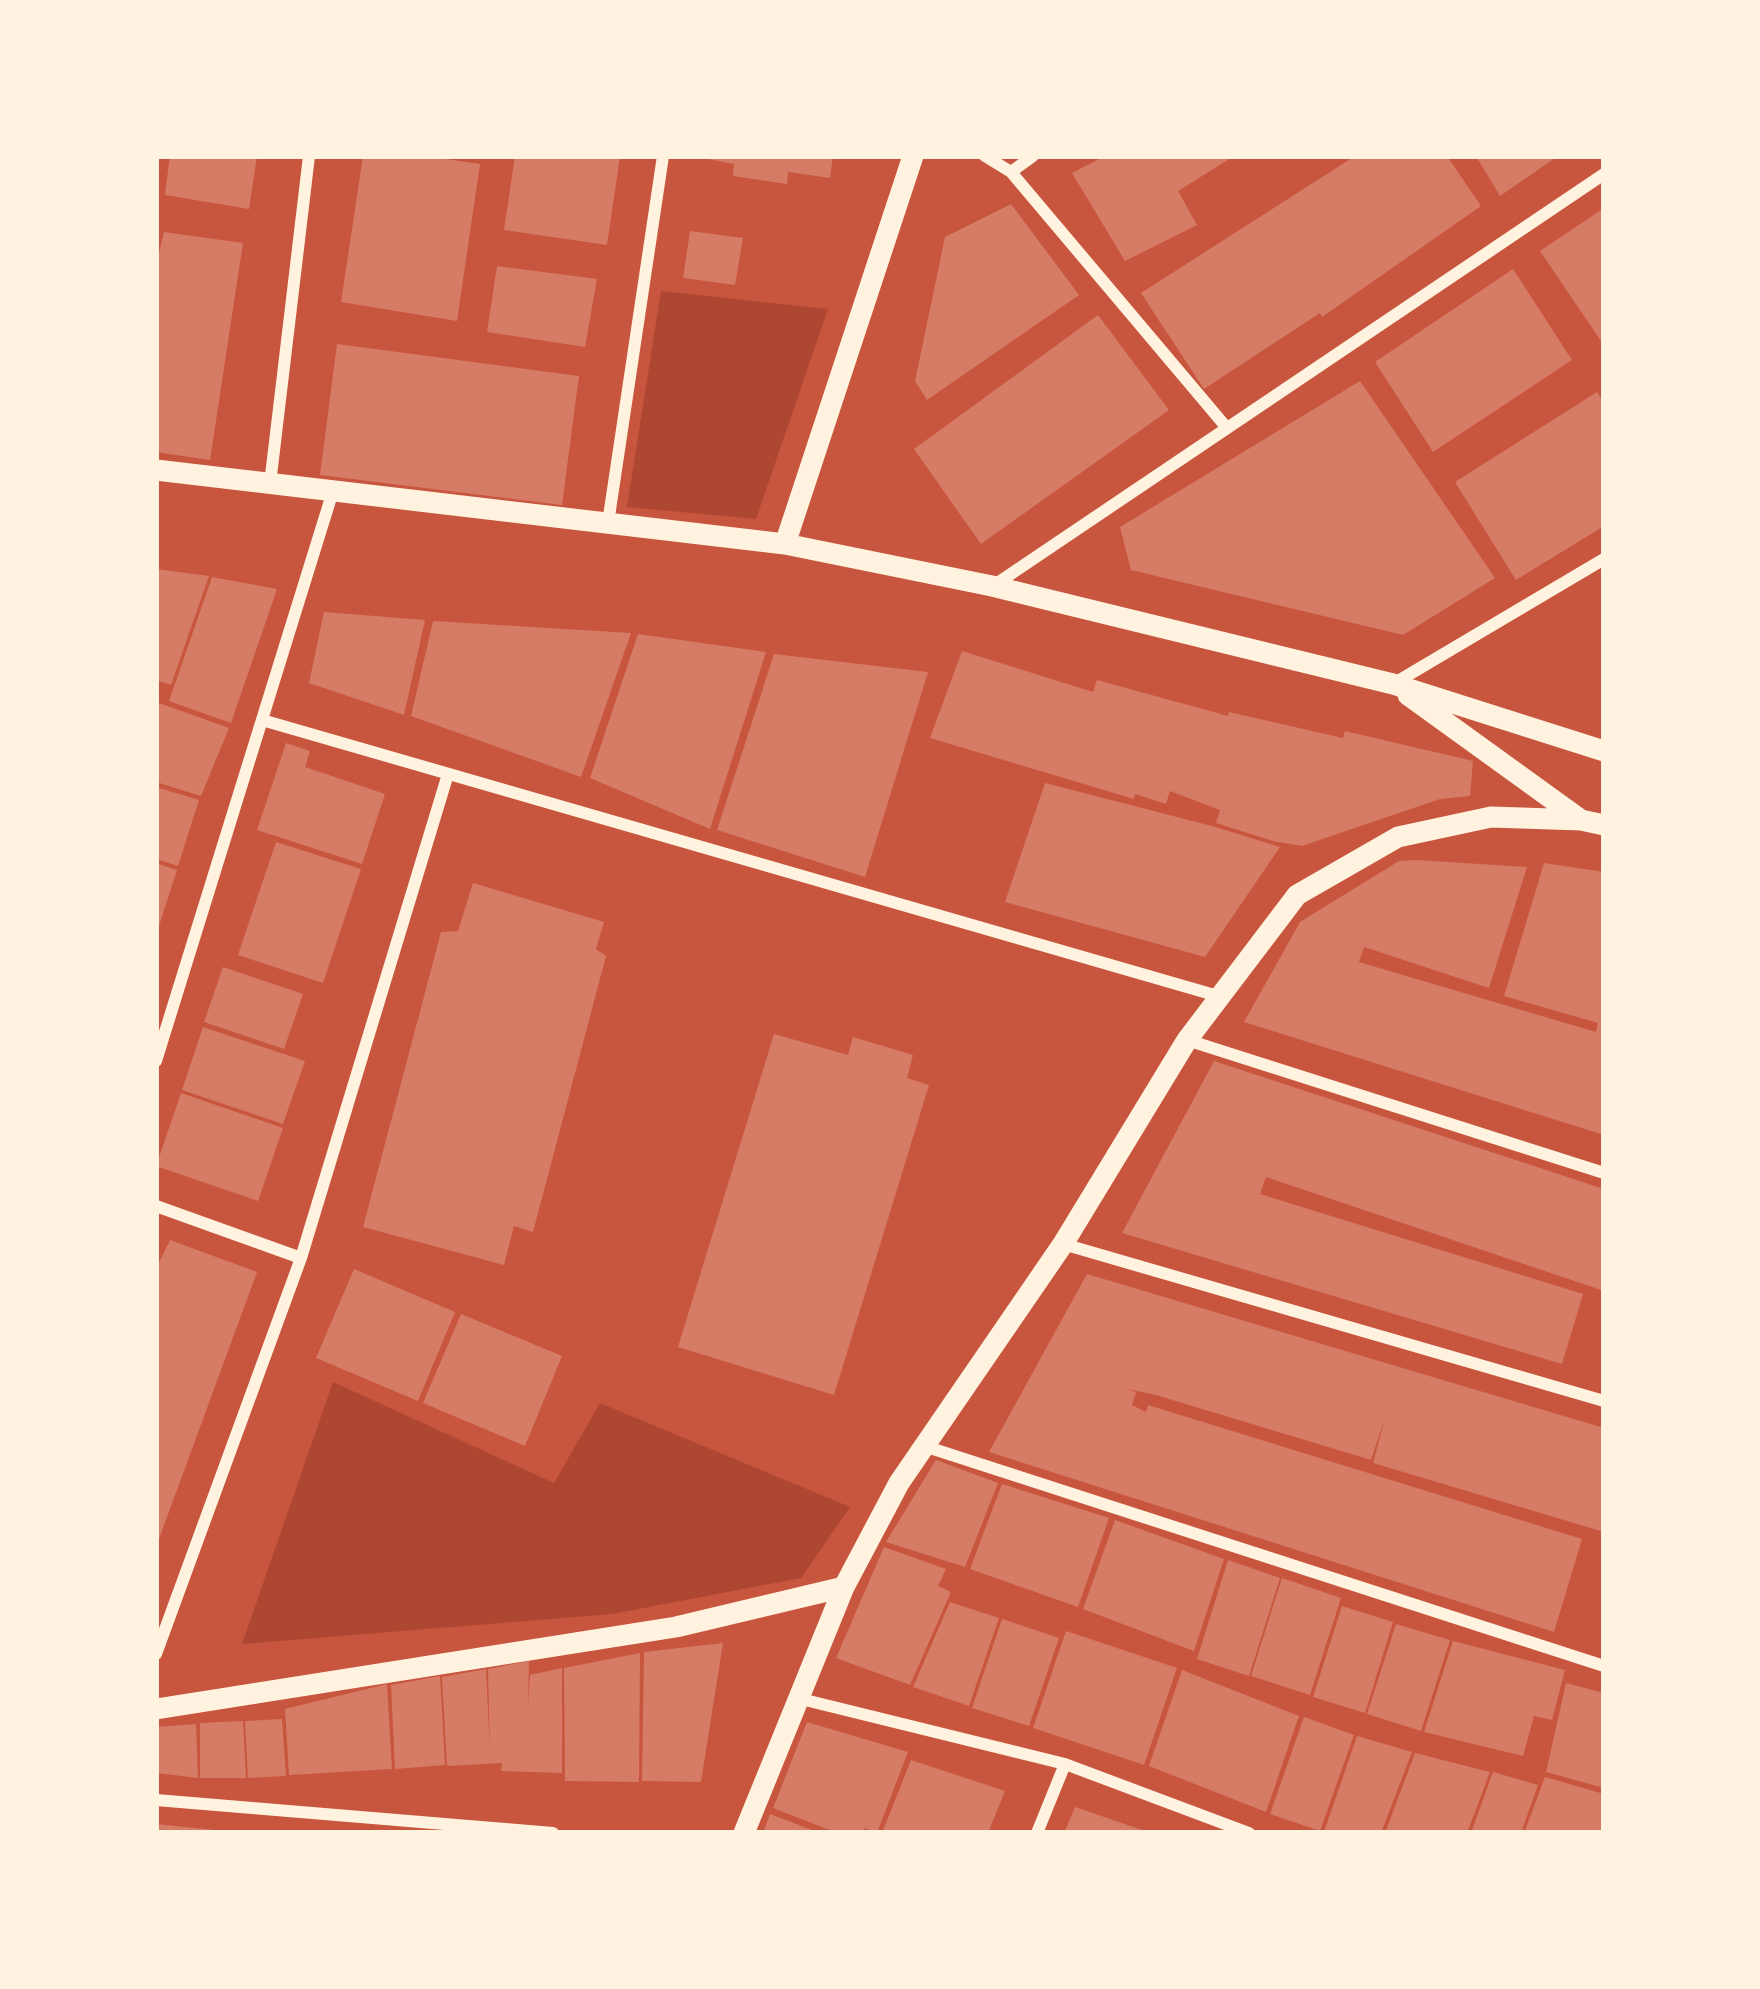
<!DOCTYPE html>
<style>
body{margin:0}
#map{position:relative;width:1760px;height:1989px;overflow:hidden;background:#c8553d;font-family:Overpass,sans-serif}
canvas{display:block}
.frame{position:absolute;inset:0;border:159px solid #fff3e0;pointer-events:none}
</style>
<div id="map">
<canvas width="1760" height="1989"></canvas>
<div class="frame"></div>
</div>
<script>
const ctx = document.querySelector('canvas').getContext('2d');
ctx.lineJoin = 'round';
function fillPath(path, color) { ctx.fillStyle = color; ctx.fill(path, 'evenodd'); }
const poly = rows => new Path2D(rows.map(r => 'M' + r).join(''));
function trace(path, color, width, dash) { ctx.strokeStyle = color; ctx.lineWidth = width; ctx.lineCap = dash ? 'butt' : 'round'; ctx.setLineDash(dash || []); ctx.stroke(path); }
fillPath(poly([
 [661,291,828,309,756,519,627,507],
 [333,1382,554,1483,600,1403,850,1507,801,1578,612,1614,242,1644]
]), '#ae4732');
fillPath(poly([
 [170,156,257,156,249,209,165,195],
 [363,156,425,156,480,164,457,321,341,302],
 [515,156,620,156,607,245,504,230],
 [693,156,833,156,830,178,788,172,787,184,733,176,734,164],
 [1105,156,1234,156,1178,191,1197,225,1125,261,1072,173],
 [1355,156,1447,156,1481,206,1322,317,1320,313,1204,389,1141,293],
 [1476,156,1558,156,1500,196],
 [1011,204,1079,295,927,400,915,381,945,237],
 [1604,208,1604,339,1601,341,1540,251],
 [690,231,743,238,735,285,683,278],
 [164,232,243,243,210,460,156,452,156,265],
 [497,266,597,279,585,347,487,332],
 [1513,269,1572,360,1433,452,1375,362],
 [1098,315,1169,410,981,544,914,449],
 [337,344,579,376,562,505,320,475],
 [1360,381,1495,578,1403,635,1131,570,1120,527],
 [1597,392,1604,403,1604,526,1516,580,1455,482],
 [156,569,209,576,171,685,156,680],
 [212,577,277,589,231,723,169,701],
 [324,612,425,620,404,715,309,683],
 [433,621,631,633,581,777,411,716],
 [638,634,766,652,710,829,590,778],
 [962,651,1093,692,1097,680,1228,716,1229,712,1343,738,1345,731,1473,761,1470,796,1440,799,1302,846,1273,841,1216,823,1220,810,1170,791,1166,804,1135,794,1134,799,930,738],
 [774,654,928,672,865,877,717,830],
 [156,702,229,728,201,796,156,782],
 [286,743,310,751,305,767,385,794,362,864,257,830],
 [1045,783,1212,826,1280,847,1205,957,1005,902],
 [156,787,199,800,178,866,156,859],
 [276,842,361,869,323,983,238,955],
 [1416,860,1527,867,1489,988,1364,947,1359,962,1596,1032,1598,1023,1504,996,1544,863,1604,872,1604,1135,1244,1022,1300,922,1399,861],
 [156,863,177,870,157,932,156,932],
 [473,883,604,922,596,949,606,956,533,1232,514,1226,504,1265,363,1227,441,932,458,931],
 [223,967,303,994,284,1049,204,1022],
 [203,1027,305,1061,283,1124,182,1090],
 [774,1034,848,1055,853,1037,913,1055,907,1078,929,1085,834,1395,678,1347],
 [1214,1061,1604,1189,1604,1291,1266,1177,1260,1194,1583,1294,1562,1364,1122,1233],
 [181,1093,283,1128,258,1201,156,1166],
 [170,1240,257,1272,156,1547,156,1269],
 [354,1269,455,1312,418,1401,316,1358],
 [1087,1274,1604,1428,1604,1532,1373,1463,1385,1418,1371,1460,1156,1395,1123,1388,1136,1392,1132,1405,1146,1412,1148,1405,1582,1539,1554,1632,989,1452],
 [461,1314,562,1356,525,1446,423,1403],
 [936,1460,998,1483,965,1567,886,1542],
 [1002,1484,1109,1518,1078,1607,970,1569],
 [1115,1520,1224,1559,1194,1651,1083,1609],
 [884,1547,946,1569,938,1586,951,1592,910,1685,836,1658],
 [1228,1560,1280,1578,1249,1676,1197,1659],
 [1282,1578,1341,1598,1310,1695,1251,1676],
 [950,1602,999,1618,969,1706,913,1687],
 [1342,1606,1393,1622,1365,1713,1313,1697],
 [1002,1619,1059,1638,1029,1726,972,1708],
 [1396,1624,1450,1640,1421,1731,1367,1714],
 [1066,1631,1177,1668,1144,1765,1033,1728],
 [1453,1641,1565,1670,1552,1720,1534,1716,1523,1756,1424,1732],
 [723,1643,701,1782,642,1781,644,1652],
 [640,1653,639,1782,565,1781,564,1668],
 [529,1661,528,1705,530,1675,562,1668,562,1773,501,1771,502,1763,447,1766,442,1677,486,1669,490,1752,488,1669],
 [1182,1670,1299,1716,1266,1812,1149,1766],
 [440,1676,445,1765,395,1769,391,1685],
 [1566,1683,1604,1693,1604,1788,1546,1772],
 [387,1684,392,1769,289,1775,285,1709],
 [1304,1717,1354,1735,1320,1831,1270,1814],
 [282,1719,286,1776,248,1778,245,1721],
 [243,1721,246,1778,200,1778,200,1723],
 [807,1722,908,1752,877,1833,864,1828,862,1833,837,1833,773,1808],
 [196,1724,198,1778,156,1773,156,1727],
 [1357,1736,1412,1752,1381,1833,1324,1832],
 [1415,1753,1490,1772,1467,1833,1385,1833],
 [911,1760,1005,1791,988,1833,882,1833],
 [1493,1772,1538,1785,1521,1833,1471,1833],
 [1545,1777,1604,1794,1604,1833,1524,1833],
 [1075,1807,1148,1832,1148,1833,1064,1833],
 [770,1814,820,1833,763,1833],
 [156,1824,215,1830,215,1833,156,1833]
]), '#d67c66');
trace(poly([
 [985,156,1011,172,1227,428],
 [1011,172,1033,156],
 [270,484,309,156],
 [608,523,663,156],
 [993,586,1604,174],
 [1393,684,1604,559],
 [262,720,1218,996],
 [1187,1040,1604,1173],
 [156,1061,333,491],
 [156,1206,301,1258,156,1654],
 [1063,1244,1604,1401],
 [301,1258,448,774],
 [924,1446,1604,1666],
 [797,1698,1065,1764,1249,1833],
 [156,1800,553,1833],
 [1037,1833,1065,1764]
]), '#fff3e0', 12);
trace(poly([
 [156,470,785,544,992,586,1393,684,1604,751],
 [785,544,913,156],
 [1408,695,1581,820,1604,825],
 [156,1709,676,1627,844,1587,899,1483,1063,1244,1187,1040,1297,895,1398,837,1491,817,1581,820],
 [744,1833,844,1587]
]), '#fff3e0', 21);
</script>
